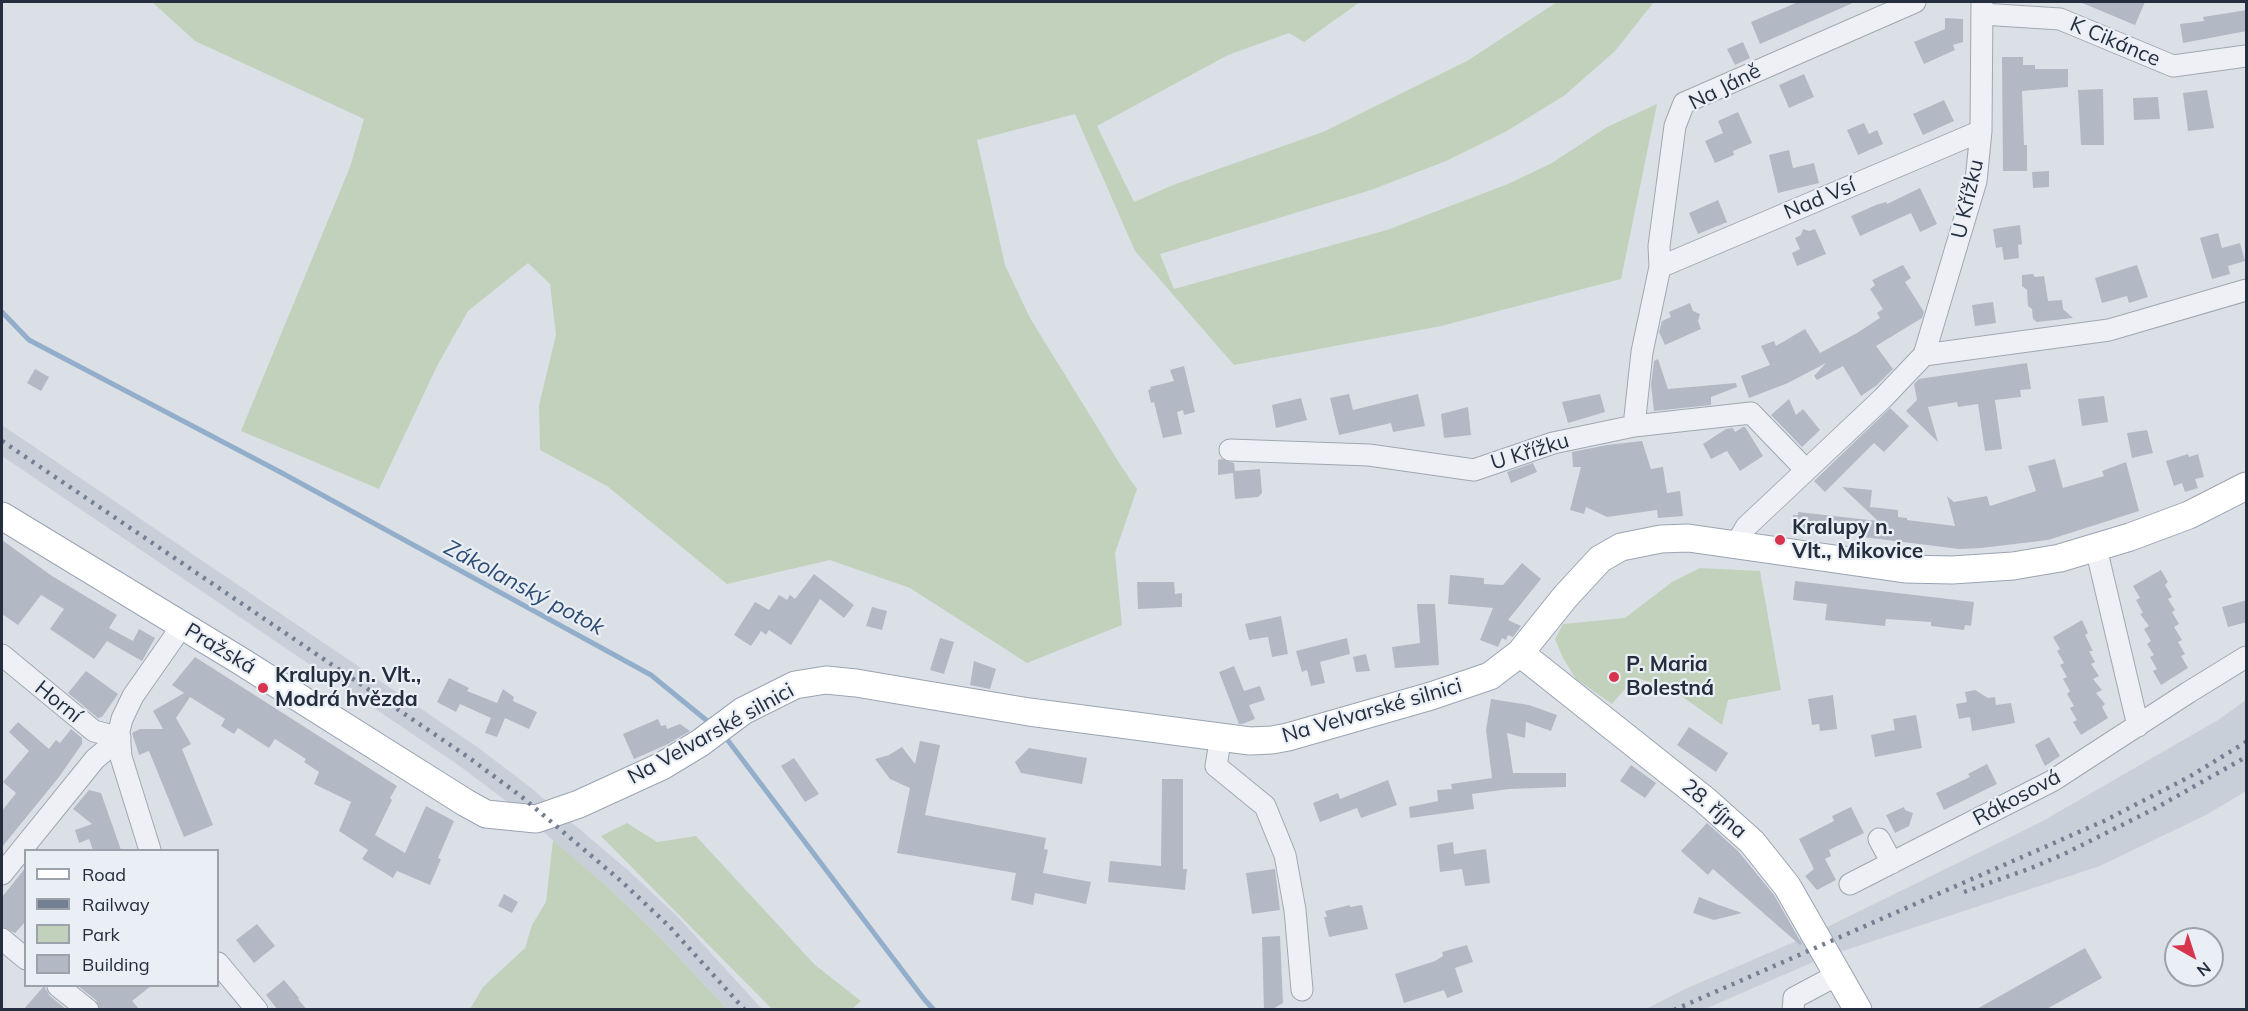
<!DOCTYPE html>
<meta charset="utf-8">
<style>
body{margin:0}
#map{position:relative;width:2248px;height:1011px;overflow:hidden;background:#dbe0e7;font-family:Mulish,sans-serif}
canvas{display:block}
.frame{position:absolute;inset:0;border:3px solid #242e3e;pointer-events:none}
.legend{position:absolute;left:24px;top:849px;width:195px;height:138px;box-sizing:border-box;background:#eaeff5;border:2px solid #9ba2ac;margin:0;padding:8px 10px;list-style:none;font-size:18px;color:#242e3e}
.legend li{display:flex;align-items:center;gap:12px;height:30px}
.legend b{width:30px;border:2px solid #9ba2ac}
.north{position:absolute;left:2164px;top:927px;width:60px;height:60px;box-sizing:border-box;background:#eaeff5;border:2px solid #9ba2ac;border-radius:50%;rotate:141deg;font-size:16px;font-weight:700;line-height:24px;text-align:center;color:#242e3e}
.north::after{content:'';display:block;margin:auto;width:21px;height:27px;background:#d8344d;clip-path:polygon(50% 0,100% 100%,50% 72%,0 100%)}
</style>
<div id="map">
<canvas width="2248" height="1011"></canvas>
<div class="frame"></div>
<ul class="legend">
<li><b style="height:8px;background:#fff"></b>Road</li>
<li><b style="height:8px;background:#747f91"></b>Railway</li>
<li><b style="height:16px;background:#c1d1bc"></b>Park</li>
<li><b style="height:16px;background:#b2b9c4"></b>Building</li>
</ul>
<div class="north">N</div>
</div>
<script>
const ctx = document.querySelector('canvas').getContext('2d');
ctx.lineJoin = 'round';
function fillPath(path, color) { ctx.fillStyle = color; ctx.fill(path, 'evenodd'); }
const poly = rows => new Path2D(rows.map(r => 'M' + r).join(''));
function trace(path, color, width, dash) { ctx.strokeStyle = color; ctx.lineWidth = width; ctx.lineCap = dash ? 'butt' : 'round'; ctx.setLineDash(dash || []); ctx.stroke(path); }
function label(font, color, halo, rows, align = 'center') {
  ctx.font = font + ' Mulish,sans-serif'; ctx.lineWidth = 4.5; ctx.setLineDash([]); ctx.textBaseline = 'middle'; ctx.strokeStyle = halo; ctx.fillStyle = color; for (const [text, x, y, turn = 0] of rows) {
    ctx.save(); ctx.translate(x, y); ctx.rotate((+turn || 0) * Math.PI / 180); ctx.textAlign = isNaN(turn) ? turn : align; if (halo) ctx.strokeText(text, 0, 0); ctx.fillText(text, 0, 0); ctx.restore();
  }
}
fillPath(poly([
 [2,425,476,746,530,787,630,872,678,917,762,1009,727,1009,659,936,612,891,514,807,461,767,2,456],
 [2246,700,2246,791,2208,814,2100,866,1825,957,1705,1009,1644,1010,1685,989,1815,933,2041,822,2218,720]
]), '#c9cfd9');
fillPath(poly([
 [152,2,1360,2,1304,42,1289,33,1228,55,1097,126,1134,202,1173,185,1323,132,1467,61,1557,2,1654,2,1615,51,1565,95,1507,131,1446,161,1371,190,1160,254,1174,289,1387,230,1508,184,1552,163,1607,127,1657,104,1621,279,1441,326,1234,365,1135,251,1075,114,977,140,1005,265,1030,318,1123,469,1137,489,1115,553,1122,625,1027,663,910,588,830,560,727,584,607,486,540,450,539,405,556,335,550,284,528,263,468,311,438,364,379,489,241,431,350,167,364,119,195,41],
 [1700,568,1760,571,1781,690,1728,700,1722,725,1673,690,1635,677,1612,704,1576,679,1563,658,1555,639,1563,624,1625,618,1672,582],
 [627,823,657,842,696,836,815,965,861,1001,852,1009,772,1009,601,836],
 [553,840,612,891,659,936,727,1009,470,1009,483,987,525,948,532,925,546,902]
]), '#c1d1bc');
trace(poly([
 [2,312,29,340,282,473,651,675,711,724],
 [723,734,924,999,934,1010]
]), '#93aeca', 5);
fillPath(poly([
 [1798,2,1855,2,1760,44,1751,22],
 [2080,2,2145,2,2135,25],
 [2247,10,2247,31,2183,43,2180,24,2204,21,2203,17],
 [1945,18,1963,19,1963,42,1953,45,1955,50,1924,64,1914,42,1945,29],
 [1743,42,1750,58,1735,65,1727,49],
 [2002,57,2023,57,2023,65,2035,65,2035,69,2068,69,2068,87,2022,91,2024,145,2027,145,2027,171,2003,171],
 [1804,74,1814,97,1789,108,1779,85],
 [2103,89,2104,145,2081,145,2078,90],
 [2207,90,2214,128,2188,131,2183,93],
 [2158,97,2160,119,2134,120,2133,98],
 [1944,100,1954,121,1923,135,1913,114],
 [1738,112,1752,143,1733,151,1734,155,1715,163,1705,141,1723,133,1718,121],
 [1864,123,1869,134,1877,130,1883,144,1858,155,1847,130],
 [1789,150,1793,168,1814,163,1819,183,1778,193,1769,155],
 [2049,171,2049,187,2033,188,2032,172],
 [1920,188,1937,224,1920,232,1911,213,1860,236,1851,216,1876,205,1886,202,1887,204],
 [1718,200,1727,222,1698,234,1689,213],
 [2020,225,2022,244,2018,245,2019,258,2004,260,2002,247,1996,248,1993,229],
 [1803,229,1809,231,1815,229,1826,254,1797,266,1792,253,1800,249,1795,238,1801,235],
 [2218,233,2222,248,2240,243,2245,261,2228,266,2230,274,2212,279,2200,238],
 [1903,265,1911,278,1905,282,1924,312,1922,318,1876,346,1893,369,1877,385,1861,396,1843,366,1817,380,1814,376,1826,363,1788,383,1749,398,1741,376,1770,365,1761,346,1774,341,1776,346,1805,329,1820,353,1857,333,1880,318,1877,313,1883,309,1870,289,1875,285,1872,280],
 [2137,265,2148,297,2129,303,2127,296,2102,303,2095,278],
 [2033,274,2035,277,2044,276,2048,301,2062,300,2063,309,2073,318,2037,322,2033,319,2032,309,2028,306,2027,290,2022,286,2022,275],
 [1993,302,1996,323,1975,326,1972,305],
 [1690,303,1693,311,1700,314,1698,321,1701,329,1665,345,1659,332,1662,321,1671,317,1669,312],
 [1658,359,1668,389,1736,383,1737,387,1711,397,1711,405,1654,411,1651,385,1654,361],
 [2027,363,2031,389,2020,390,2021,397,1995,400,2002,449,1985,451,1978,404,1958,407,1957,402,1928,407,1938,442,1906,411,1917,400,1914,384,1919,379],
 [1184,366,1195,412,1184,415,1183,410,1177,412,1182,434,1163,438,1154,402,1151,403,1148,390,1151,389,1150,387,1174,381,1170,370],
 [35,369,49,377,41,391,27,383],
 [1349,394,1353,410,1418,394,1425,426,1393,432,1391,423,1339,435,1330,398],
 [1600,394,1605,412,1568,423,1562,402],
 [2104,396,2108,422,2082,426,2078,399],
 [1301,398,1307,420,1276,428,1272,405],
 [1789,399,1796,415,1803,409,1820,430,1802,447,1771,415],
 [1468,407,1471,435,1444,438,1441,414],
 [1890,408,1909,426,1884,452,1874,443,1825,492,1814,481],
 [1743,427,1745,427,1763,456,1740,471,1727,451,1711,459,1703,444,1726,429,1733,428,1735,432],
 [2147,430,2153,453,2132,458,2127,433],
 [1642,441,1651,469,1663,467,1667,493,1680,491,1683,516,1658,518,1657,510,1607,517,1586,507,1584,514,1570,510,1581,467,1573,467,1572,452,1607,445],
 [2188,454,2189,457,2198,454,2204,477,2195,479,2198,488,2185,492,2182,483,2174,486,2166,461],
 [1221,459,1234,463,1235,471,1260,469,1262,493,1258,497,1235,499,1233,473,1218,475,1218,460],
 [2055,459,2063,488,2104,476,2102,471,2126,462,2139,511,2048,540,1981,548,1959,549,1791,528,1793,515,1798,515,1798,512,1878,521,1842,487,1872,490,1870,507,1898,510,1898,517,1907,518,1907,520,1955,526,1947,496,1954,502,1987,496,1990,506,2036,491,2028,466],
 [1533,463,1537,472,1511,483,1507,472],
 [2,540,52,576,117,615,109,628,133,641,139,629,155,638,142,661,107,641,94,659,50,629,64,609,41,595,18,625,2,614],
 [1522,563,1541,579,1508,620,1521,626,1513,637,1508,635,1506,640,1502,638,1498,647,1480,640,1493,608,1448,604,1450,575,1484,578,1484,584,1503,585],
 [2161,570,2168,582,2165,585,2172,597,2168,599,2175,610,2172,612,2179,624,2174,627,2182,640,2178,642,2185,654,2181,656,2188,668,2161,685,2153,671,2157,669,2150,657,2154,655,2147,644,2151,641,2144,629,2149,626,2140,614,2143,613,2136,600,2140,598,2133,586],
 [814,574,854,605,844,618,820,599,791,645,769,630,766,635,761,631,751,646,734,635,755,602,769,610,779,595,787,600,790,595,795,599],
 [1795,581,1974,602,1971,626,1965,625,1964,630,1931,626,1931,622,1886,619,1885,626,1825,620,1827,604,1793,600],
 [1137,582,1174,582,1175,594,1182,593,1182,607,1138,609],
 [2247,600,2247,622,2228,627,2222,607],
 [1417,604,1435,604,1439,665,1395,668,1392,647,1420,643],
 [872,607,887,611,882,630,866,626],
 [1281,616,1288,654,1272,657,1268,637,1249,640,1245,624],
 [2082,620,2088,633,2085,635,2093,651,2089,651,2095,662,2091,664,2099,676,2093,679,2102,690,2096,693,2105,704,2102,707,2108,718,2081,735,2073,722,2077,720,2070,708,2074,706,2067,694,2070,691,2063,679,2067,677,2060,665,2064,663,2057,651,2060,649,2053,637],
 [940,638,954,642,944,674,930,670],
 [1347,638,1350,654,1320,662,1325,683,1311,686,1307,670,1302,672,1296,651],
 [1366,654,1370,671,1356,672,1353,657],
 [195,657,397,786,390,798,392,800,375,835,405,853,426,806,454,821,438,858,441,859,430,885,397,871,393,878,362,859,368,850,339,831,351,802,314,784,319,772,304,762,306,759,275,739,269,748,238,728,234,734,221,726,225,719,190,697,176,718,191,744,182,749,213,825,184,837,149,751,139,755,132,733,140,729,163,729,153,711,184,693,172,685],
 [974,661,996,669,990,689,970,685],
 [1234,666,1244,691,1260,686,1265,700,1249,705,1255,719,1242,724,1239,724,1219,672],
 [86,671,118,694,102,717,98,718,68,693],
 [449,678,469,688,467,691,497,703,503,689,514,697,513,701,537,712,529,729,505,718,497,737,485,733,491,718,460,704,456,712,437,702],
 [1975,690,1988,698,1995,697,1996,705,2011,703,2015,723,1972,731,1970,717,1959,719,1956,704,1967,702,1965,692],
 [1833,695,1837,729,1820,731,1819,724,1812,725,1808,699],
 [1491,699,1529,705,1557,715,1551,731,1526,722,1525,738,1507,733,1513,773,1566,773,1566,787,1509,789,1472,794,1474,809,1410,818,1409,807,1438,801,1437,790,1452,789,1451,784,1492,778,1486,730],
 [1916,715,1922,748,1875,757,1871,735,1895,730,1893,719],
 [658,719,661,726,666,725,667,729,680,724,690,731,668,744,634,759,623,734],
 [18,722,49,749,56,740,60,743,71,729,82,738,82,744,59,777,2,847,2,811,16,793,3,782,29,751,9,732],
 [1689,727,1728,753,1716,772,1677,745],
 [2049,737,2060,756,2045,766,2035,745],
 [920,741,940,745,925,815,1046,838,1044,849,1048,850,1043,873,1091,882,1086,904,1035,893,1033,905,1011,900,1016,873,897,853,910,788,890,779,875,759,889,755,902,747,915,764],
 [1029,748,1087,758,1082,784,1021,773,1015,762],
 [794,758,819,794,805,802,781,766],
 [1987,764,1997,784,1944,810,1936,793,1970,777,1968,774],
 [1631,765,1656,783,1645,798,1620,781],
 [1162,779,1183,779,1183,869,1187,869,1185,890,1108,882,1110,861,1161,866],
 [1388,780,1397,805,1361,818,1357,808,1320,822,1313,803,1338,793,1340,799],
 [89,790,101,793,121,850,93,850,89,839,79,843,75,830,92,824,73,809],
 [1851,807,1864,833,1829,850,1831,856,1825,859,1836,880,1817,890,1805,876,1814,869,1799,839,1834,821,1832,816],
 [1904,807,1905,810,1913,813,1909,826,1895,833,1886,815],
 [1707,823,1738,851,1774,895,1802,944,1800,945,1713,869,1708,875,1681,851],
 [1453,842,1454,854,1486,849,1490,883,1465,886,1462,869,1440,872,1437,845],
 [26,867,26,921,15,933,2,927,2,897],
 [1275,869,1280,910,1252,914,1246,873],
 [504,894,518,902,512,913,498,906],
 [1699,897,1719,905,1742,913,1714,920,1693,913],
 [1350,905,1350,907,1362,905,1368,929,1329,937,1324,917,1327,917,1325,911],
 [257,924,275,946,254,963,236,940],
 [1280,936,1283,1003,1271,1010,1264,1010,1262,937],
 [1467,945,1473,962,1455,968,1463,992,1447,998,1444,990,1404,1003,1395,974,1435,961,1443,956,1442,952],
 [2085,948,2102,978,2061,1001,2045,1010,1975,1010],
 [284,980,299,998,298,999,307,1010,278,1010,266,995],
 [44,986,50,996,67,1010,23,1010],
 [78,986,151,986,132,1001,140,1010,100,1010,96,1000]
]), '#b2b9c4');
const minor = poly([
 [1982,14,2060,19,2173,66,2246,56],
 [1660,267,1981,131],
 [1924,355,2109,330,2246,290],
 [1634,426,1642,352,1660,267,1659,246,1675,126,1684,103,1915,2],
 [1230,450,1369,455,1474,470,1553,443,1634,426,1751,413,1806,470],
 [1736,544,1746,527,1883,398,1924,355,1976,181,1981,131,1982,2],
 [2096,548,2138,726],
 [2,655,94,731,120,738],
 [1221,736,1216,766,1265,806,1285,855,1295,910,1302,990],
 [1879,839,1892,863],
 [150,850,121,757,119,731,122,719,133,696,182,626],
 [2,874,95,759,120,738],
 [1850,884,2052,781,2189,692,2246,657],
 [2,939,26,959],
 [218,963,257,1010],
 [58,986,88,1010],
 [1793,1010,1794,998,1839,974]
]);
const major = poly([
 [2,516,239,660,466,803,486,814,536,819,579,804,662,766,700,743,743,711,795,685,826,680,856,683,1029,712,1250,741,1272,740,1288,737,1431,696,1490,676,1520,653,1565,597,1600,559,1621,547,1661,539,1688,538,1905,569,1952,570,2013,566,2060,558,2130,537,2189,515,2246,486],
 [1520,653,1705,800,1752,842,1787,886,1858,1010]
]);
trace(minor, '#a0a7b1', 23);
trace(major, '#9aa4b3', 29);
trace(minor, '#eef0f5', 21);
trace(major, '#fff', 27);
trace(poly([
 [2,441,468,757,522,797,621,881,669,926,745,1010],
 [1964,892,2029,869,2066,853,2156,808,2246,757],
 [1674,1010,2104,821,2189,777,2246,742]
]), '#747f91', 4.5, [3, 6]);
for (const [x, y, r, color] of [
 [1780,540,6,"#d8344d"],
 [1614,677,6,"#d8344d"],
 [263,688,6,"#d8344d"]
]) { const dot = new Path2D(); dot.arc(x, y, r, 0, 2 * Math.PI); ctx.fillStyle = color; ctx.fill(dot); trace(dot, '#eaeff5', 2); }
label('21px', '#242e3e', '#eaeff5', [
 ["K Cikánce",2115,42,23],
 ["Na Jáně",1725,87,-27],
 ["Nad Vsí",1820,199,-23],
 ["U Křížku",1968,199,-77],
 ["U Křížku",1530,452,-17],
 ["Pražská",220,649,31],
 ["Horní",58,702,39],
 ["Na Velvarské silnici",1372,711,-16],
 ["Na Velvarské silnici",711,734,-29],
 ["Rákosová",2017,798,-28],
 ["28. října",1714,809,41]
]);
label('bold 21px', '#242e3e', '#eaeff5', [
 ["Kralupy n.",1792,528],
 ["Vlt., Mikovice",1792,552],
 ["P. Maria",1626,665],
 ["Bolestná",1626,689],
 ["Kralupy n. Vlt.,",275,676],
 ["Modrá hvězda",275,700]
], 'left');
label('italic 22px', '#2c4c74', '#eaeff5', [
 ["Zákolanský potok",524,588,28]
]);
</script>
